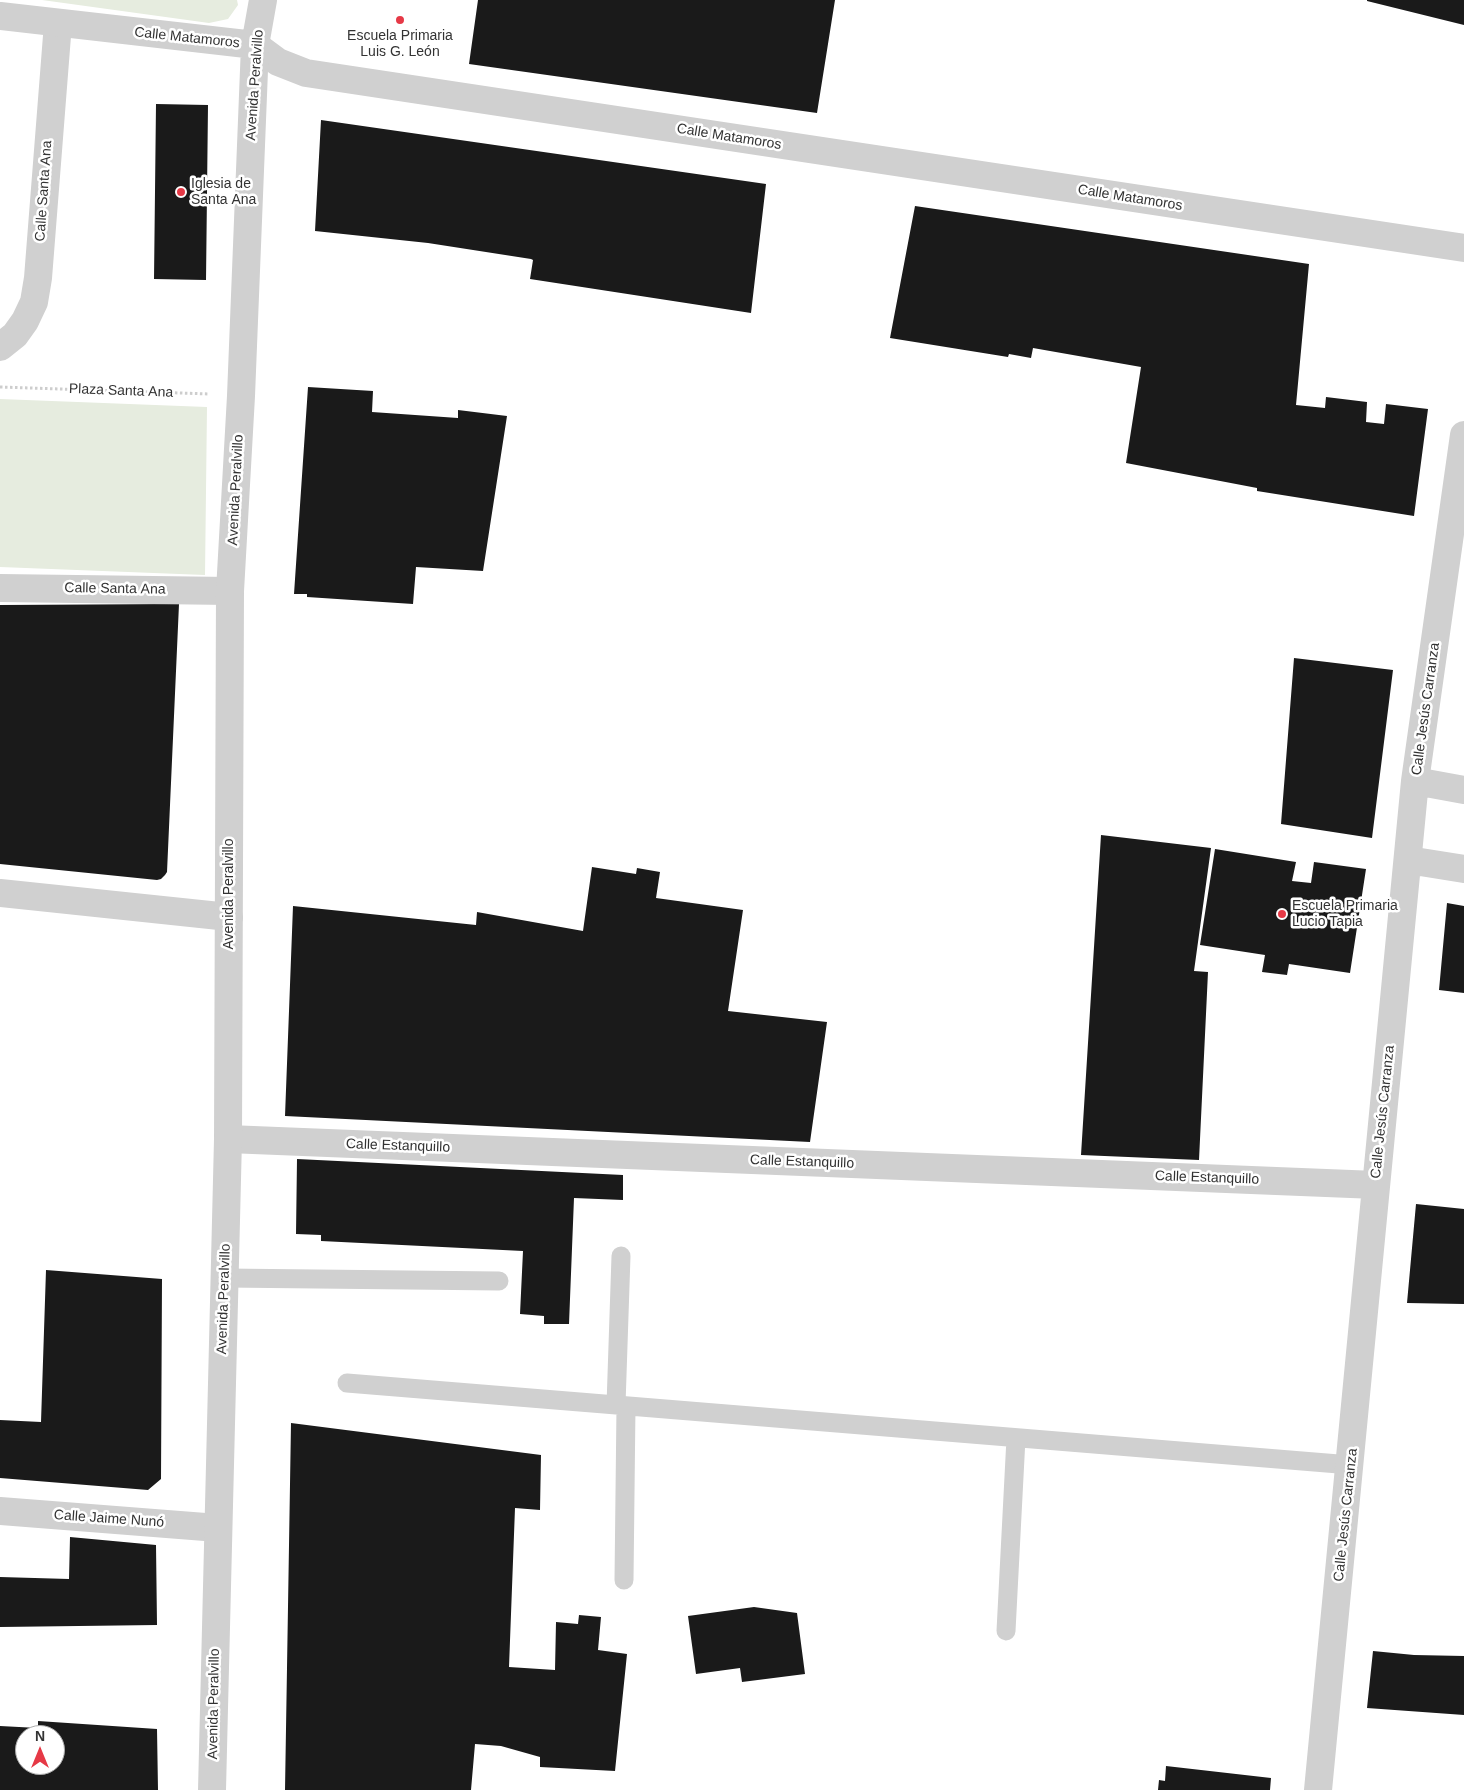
<!DOCTYPE html>
<meta charset="utf-8">
<style>
body{margin:0}
#map{position:relative;width:1464px;height:1790px;overflow:hidden;background:#fff;font-family:Arial,sans-serif}
canvas{display:block}
.north{position:absolute;left:15px;top:1725px;width:50px;height:50px;box-sizing:border-box;background:#fff;border:1px solid #adadad;border-radius:50%;rotate:0deg;font-size:14px;font-weight:700;line-height:20px;text-align:center;color:#333}
.north::after{content:'';display:block;margin:auto;width:18px;height:22px;background:#e63946;clip-path:polygon(50% 0,100% 100%,50% 72%,0 100%)}
</style>
<div id="map">
<canvas width="1464" height="1790"></canvas>
<div class="north">N</div>
</div>
<script>
const ctx = document.querySelector('canvas').getContext('2d');
ctx.lineJoin = 'round';
function fillPath(path, color) { ctx.fillStyle = color; ctx.fill(path, 'evenodd'); }
const poly = rows => new Path2D(rows.map(r => 'M' + r).join(''));
function trace(path, color, width, dash) { ctx.strokeStyle = color; ctx.lineWidth = width; ctx.lineCap = dash ? 'butt' : 'round'; ctx.setLineDash(dash || []); ctx.stroke(path); }
function label(font, color, halo, rows, align = 'center') {
  ctx.font = font + ' Arial,sans-serif'; ctx.lineWidth = 5; ctx.setLineDash([]); ctx.textBaseline = 'middle'; ctx.strokeStyle = halo; ctx.fillStyle = color; for (const [text, x, y, turn = 0] of rows) {
    ctx.save(); ctx.translate(x, y); ctx.rotate((+turn || 0) * Math.PI / 180); ctx.textAlign = isNaN(turn) ? turn : align; if (halo) ctx.strokeText(text, 0, 0); ctx.fillText(text, 0, 0); ctx.restore();
  }
}
fillPath(poly([
 [42,0,237,0,238,5,228,19,209,23],
 [0,399,207,407,205,575,0,567]
]), '#e6ecdf');
fillPath(poly([
 [478,0,835,0,817,113,469,64],
 [1367,0,1464,0,1464,25,1367,1],
 [156,104,208,105,206,280,154,279],
 [321,120,766,184,751,313,530,279,533,260,531,259,428,243,315,231],
 [915,206,1309,264,1296,405,1325,408,1326,397,1367,402,1366,422,1384,424,1386,404,1428,409,1414,516,1257,491,1257,488,1126,463,1141,367,1033,348,1031,358,1009,354,1008,357,890,338],
 [308,387,373,391,372,412,458,418,458,410,507,416,483,571,416,567,413,604,307,597,307,594,294,594],
 [179,604,167,872,165,875,161,879,157,880,0,864,0,605],
 [1294,658,1393,670,1372,838,1281,824],
 [1101,835,1211,848,1194,971,1208,972,1199,1160,1081,1155],
 [1215,849,1296,862,1292,881,1311,883,1314,862,1366,869,1350,973,1289,964,1287,975,1262,972,1265,955,1200,945],
 [592,867,636,874,637,868,660,872,656,898,743,910,728,1011,827,1022,810,1142,285,1116,293,906,476,925,477,912,583,931],
 [1447,903,1464,906,1464,993,1439,990],
 [297,1159,623,1175,623,1200,574,1198,569,1324,544,1324,544,1316,520,1314,523,1251,321,1241,321,1235,296,1234],
 [1416,1204,1464,1209,1464,1304,1407,1303],
 [46,1270,162,1279,161,1479,148,1490,0,1478,0,1420,41,1422],
 [291,1423,541,1455,540,1510,515,1508,509,1667,555,1670,556,1622,578,1624,579,1615,601,1617,598,1650,627,1654,615,1771,540,1767,540,1757,501,1746,475,1744,471,1790,285,1790],
 [70,1537,156,1545,157,1625,0,1627,0,1577,69,1579],
 [754,1607,797,1613,805,1674,742,1682,740,1668,696,1674,688,1616],
 [1373,1651,1414,1655,1464,1656,1464,1715,1367,1708],
 [38,1721,157,1729,158,1790,0,1790,0,1726,38,1728],
 [25,1735,55,1735,55,1765,25,1765],
 [1166,1766,1271,1778,1270,1790,1158,1790,1159,1780,1165,1781]
]), '#1a1a1a');
trace(poly([
 [0,387,209,394]
]), '#cdcdcd', 3, [2.5, 2.5]);
trace(poly([
 [225,1278,499,1281],
 [347,1383,1351,1465],
 [616,1405,621,1256],
 [624,1580,626,1406],
 [1006,1631,1016,1438]
]), '#d0d0d0', 19);
trace(poly([
 [255,45,278,62,306,73,1464,248],
 [0,347,15,335,25,321,34,302,38,278,58,23],
 [0,588,230,591],
 [1415,781,1464,790],
 [1408,860,1464,869],
 [0,893,229,917],
 [228,1139,1376,1185],
 [0,1511,218,1528],
 [1318,1790,1415,781,1464,435]
]), '#d0d0d0', 28);
trace(poly([
 [0,16,255,45],
 [212,1790,228,1139,230,591,241,396,255,45,263,0]
]), '#d0d0d0', 28);
for (const [x, y, r, color] of [
 [400,20,5,"#e63946"],
 [181,192,5,"#e63946"],
 [1282,914,5,"#e63946"]
]) { const dot = new Path2D(); dot.arc(x, y, r, 0, 2 * Math.PI); ctx.fillStyle = color; ctx.fill(dot); trace(dot, '#fff', 2); }
label('14px', '#333', '#fff', [
 ["Escuela Primaria",400,36,"center"],
 ["Luis G. León",400,52,"center"],
 ["Iglesia de",191,184],
 ["Santa Ana",191,200],
 ["Escuela Primaria",1292,906],
 ["Lucio Tapia",1292,922]
], 'left');
label('14px', '#333', '#fff', [
 ["Calle Matamoros",187,38,6],
 ["Avenida Peralvillo",255,85,-86],
 ["Calle Matamoros",729,137,9],
 ["Calle Santa Ana",44,191,-86],
 ["Calle Matamoros",1130,198,9],
 ["Plaza Santa Ana",121,391,2],
 ["Avenida Peralvillo",236,490,-87],
 ["Calle Santa Ana",115,589,1],
 ["Calle Jesús Carranza",1426,709,-82],
 ["Avenida Peralvillo",229,894,-90],
 ["Calle Jesús Carranza",1383,1112,-84],
 ["Calle Estanquillo",398,1146,2],
 ["Calle Estanquillo",802,1162,2],
 ["Calle Estanquillo",1207,1178,2],
 ["Avenida Peralvillo",224,1299,-88],
 ["Calle Jesús Carranza",1346,1515,-84],
 ["Calle Jaime Nunó",109,1519,4],
 ["Avenida Peralvillo",214,1704,-89]
]);
</script>
